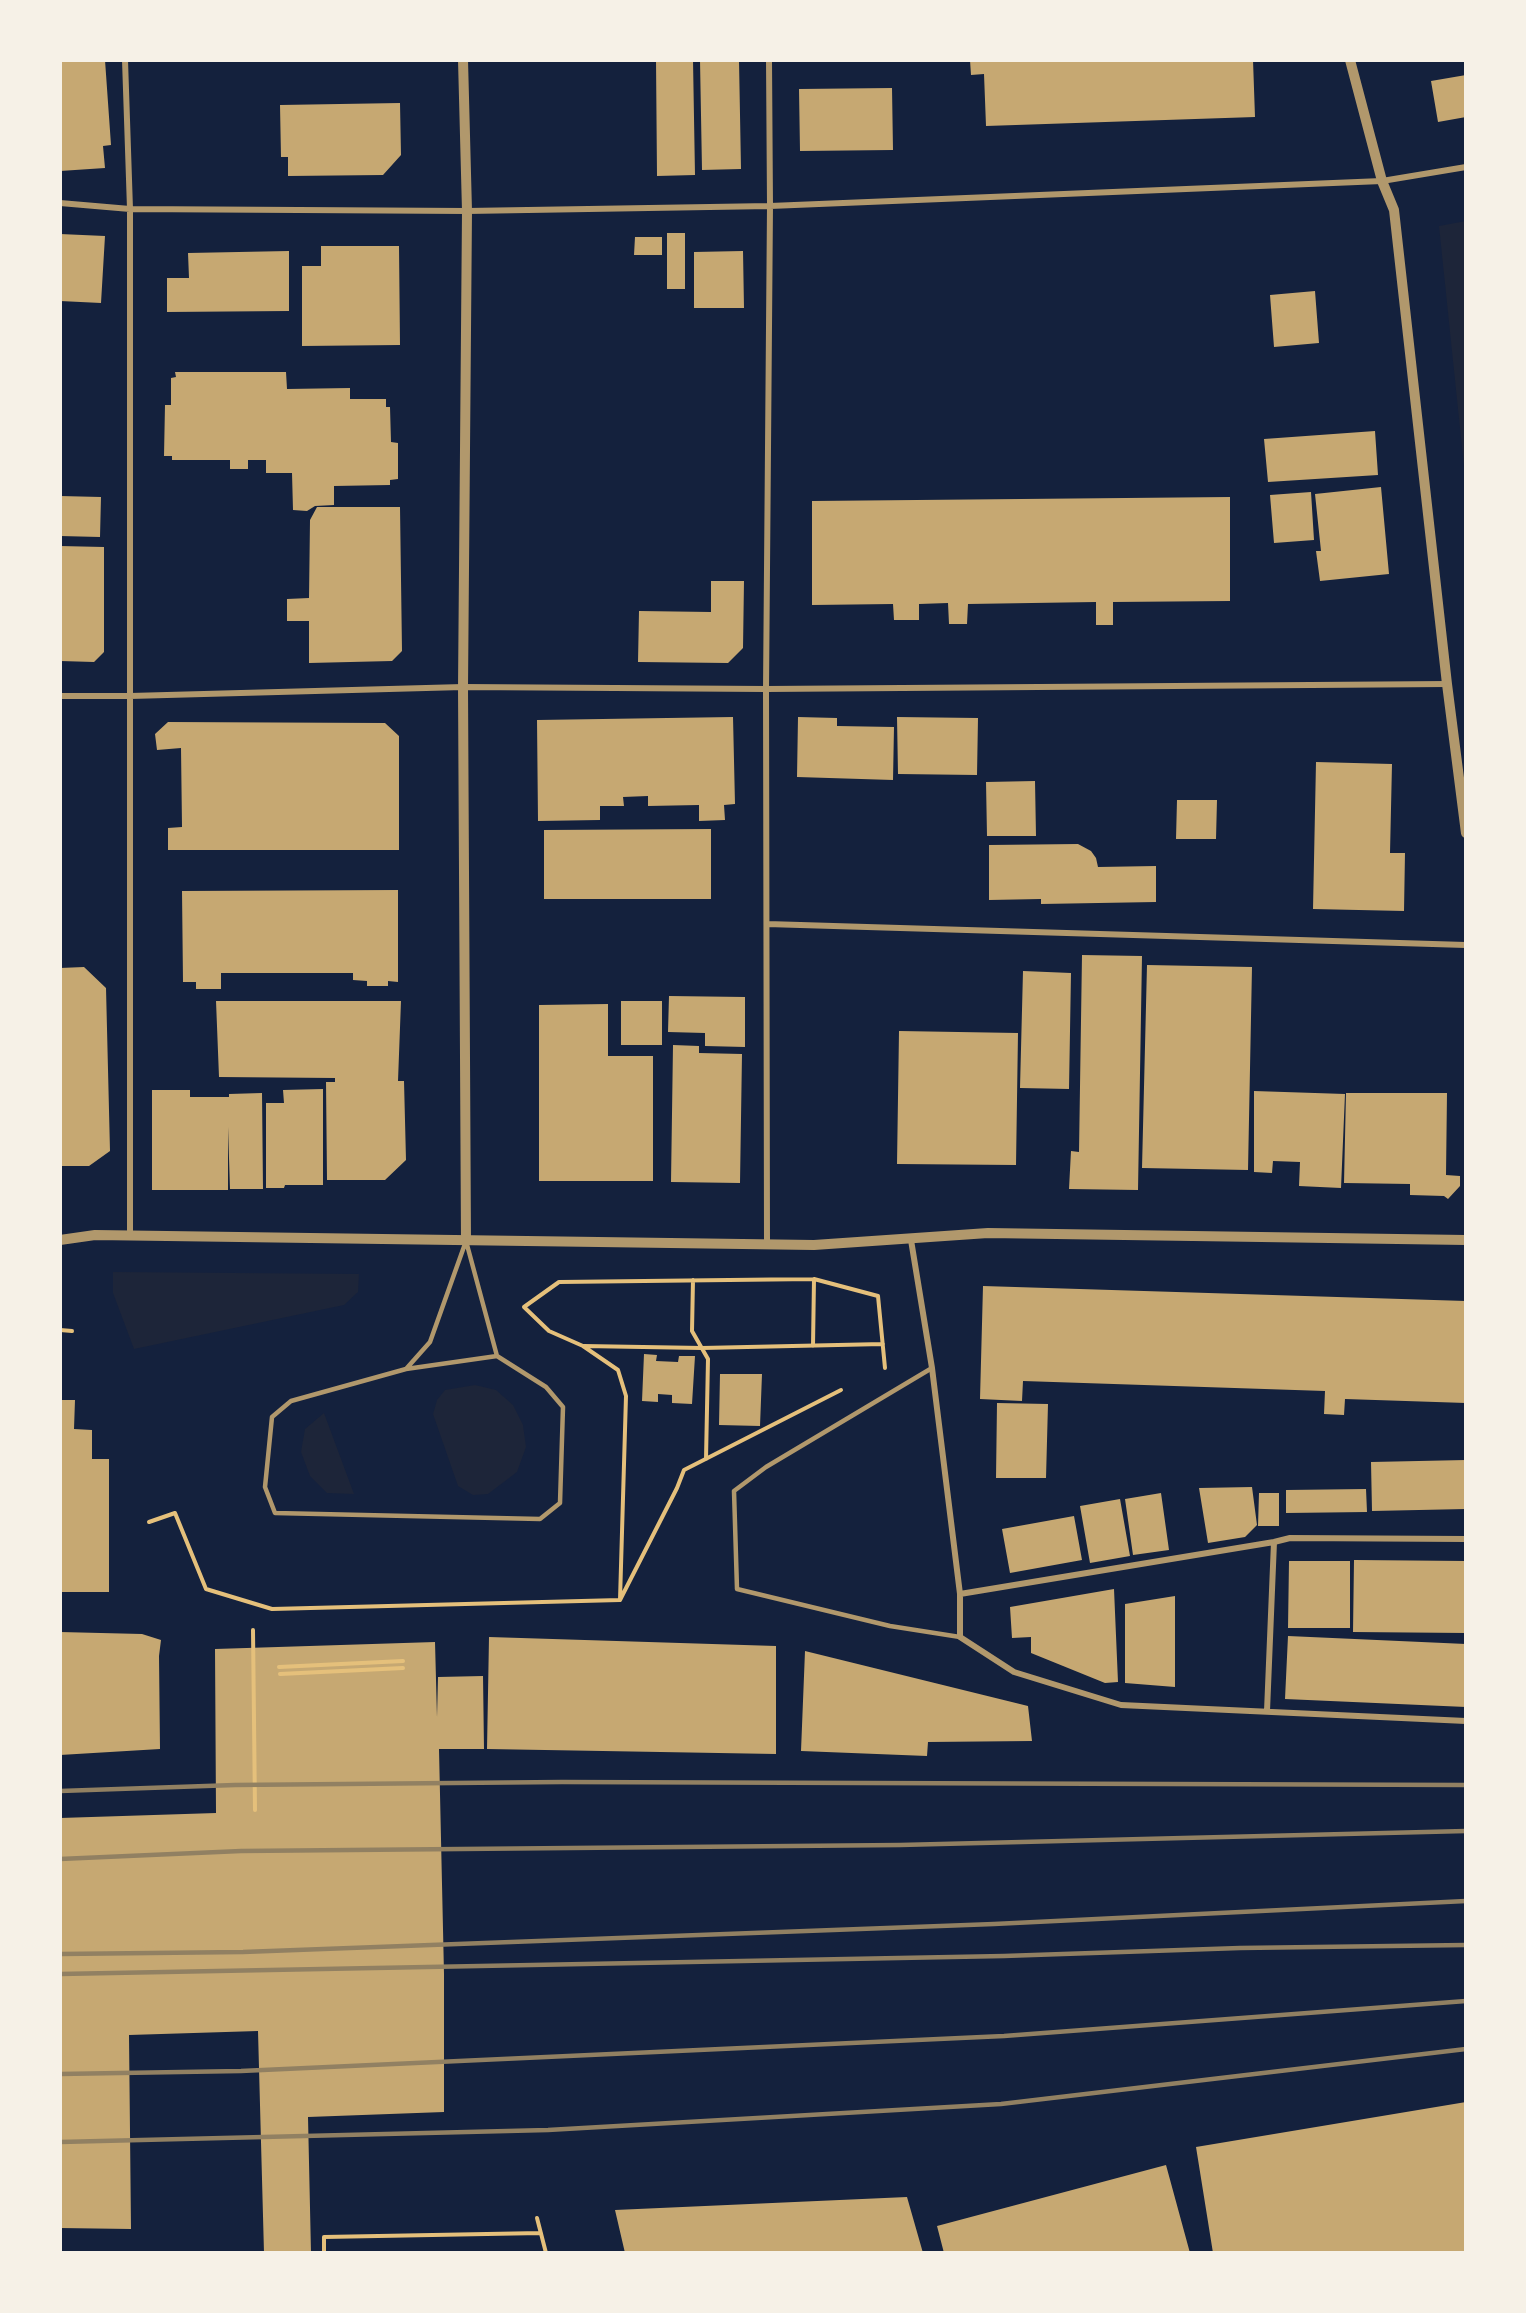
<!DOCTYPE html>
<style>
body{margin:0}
#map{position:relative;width:1526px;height:2313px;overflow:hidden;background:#14213d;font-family:"Fira Sans Condensed",sans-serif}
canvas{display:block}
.frame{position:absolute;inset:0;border:62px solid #f6f1e7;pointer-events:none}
</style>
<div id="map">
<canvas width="1526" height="2313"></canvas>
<div class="frame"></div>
</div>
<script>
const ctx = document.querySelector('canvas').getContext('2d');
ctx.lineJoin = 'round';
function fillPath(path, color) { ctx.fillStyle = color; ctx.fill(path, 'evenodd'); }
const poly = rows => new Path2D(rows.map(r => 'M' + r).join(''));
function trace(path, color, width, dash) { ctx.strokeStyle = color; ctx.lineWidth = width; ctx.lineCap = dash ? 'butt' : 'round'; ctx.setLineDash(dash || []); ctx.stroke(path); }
fillPath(poly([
 [1466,221,1466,486,1439,226],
 [113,1272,359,1274,358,1292,344,1305,134,1349,113,1293],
 [475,1385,496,1390,513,1405,523,1425,526,1447,517,1472,488,1494,473,1495,458,1486,433,1414,437,1400,445,1390],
 [324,1413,354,1494,327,1493,310,1476,301,1452,305,1429]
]), '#1d2539');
fillPath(poly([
 [60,60,105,60,111,145,103,146,105,168,60,171],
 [656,60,693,60,695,175,657,176],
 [700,60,739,60,741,169,702,170],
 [970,60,1253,60,1255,117,986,126,984,74,971,75],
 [1466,75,1466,117,1438,122,1431,81],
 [892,88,893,150,800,151,799,89],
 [400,103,401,155,383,175,288,176,288,157,281,157,280,105],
 [667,233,685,233,685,289,667,289],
 [60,234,105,236,101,303,60,301],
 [635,237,662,237,662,255,634,255],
 [321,246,399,246,400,345,302,346,302,266,321,266],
 [289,251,289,311,167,312,167,278,189,278,188,253],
 [743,251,744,308,694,308,694,252],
 [1315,291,1319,343,1274,347,1270,295],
 [175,372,286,372,287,389,350,388,350,399,386,399,386,407,390,407,391,442,398,443,398,479,390,480,390,485,334,486,334,505,315,506,307,511,293,510,292,473,266,473,266,460,248,460,248,469,230,469,230,460,172,460,172,456,164,456,165,405,171,405,171,378,176,377],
 [1375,431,1378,475,1268,482,1264,439],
 [1381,487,1389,574,1320,581,1316,551,1321,551,1315,494],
 [1311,492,1314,540,1274,543,1270,495],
 [60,496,101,497,100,537,60,536],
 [1230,497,1230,601,1113,602,1113,625,1096,625,1096,602,968,604,967,624,949,624,948,603,919,604,919,620,894,620,893,604,812,605,812,501],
 [317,507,400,507,402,651,392,661,309,663,309,621,287,621,287,599,309,598,310,520],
 [60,546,104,547,104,652,94,662,60,661],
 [711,581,744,581,743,648,728,663,638,662,639,611,711,612],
 [733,717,735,804,724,805,725,820,699,821,699,805,648,806,648,796,623,797,624,806,600,806,600,820,538,821,537,720],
 [798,717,837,718,837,726,894,727,893,780,797,777],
 [897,717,978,718,977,775,898,774],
 [168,722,385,723,399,736,399,850,168,850,168,828,182,827,181,748,157,750,155,734],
 [1316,762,1392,764,1390,853,1405,853,1404,911,1313,909],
 [1035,781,1036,836,987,836,986,782],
 [1177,800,1217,800,1216,839,1176,839],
 [711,829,711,899,544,899,544,830],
 [1078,844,1091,851,1096,858,1098,867,1156,866,1156,902,1041,904,1041,899,989,900,989,845],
 [398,890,398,982,388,981,388,986,367,986,367,981,353,980,353,973,221,973,221,989,196,989,196,982,183,982,182,891],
 [1082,955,1142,956,1138,1190,1069,1189,1071,1151,1079,1152],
 [1147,965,1252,967,1248,1170,1142,1168],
 [84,967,106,988,110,1151,89,1166,60,1166,60,968],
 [1023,971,1071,973,1069,1089,1020,1088],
 [669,996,745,997,745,1047,705,1046,705,1033,668,1032],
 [216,1001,401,1001,398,1081,404,1081,406,1160,385,1180,327,1180,326,1082,335,1082,335,1078,219,1077],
 [621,1001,662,1001,662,1045,621,1045],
 [608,1004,608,1056,653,1056,653,1181,539,1181,539,1005],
 [899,1031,1018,1033,1016,1165,897,1164],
 [673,1045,699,1046,699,1053,742,1054,740,1183,671,1182],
 [323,1089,323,1185,285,1185,284,1188,266,1188,266,1103,284,1103,283,1090],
 [152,1090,190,1090,190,1097,229,1097,229,1094,262,1093,263,1189,230,1189,228,1127,228,1190,152,1190],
 [1254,1091,1345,1094,1341,1188,1299,1186,1300,1162,1273,1161,1272,1173,1254,1172],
 [1346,1093,1447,1093,1446,1175,1460,1176,1460,1186,1448,1199,1444,1196,1410,1195,1410,1184,1344,1183],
 [983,1286,1466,1301,1466,1403,1345,1399,1344,1415,1324,1414,1325,1391,1023,1381,1022,1401,980,1399],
 [644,1354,657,1355,656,1361,678,1362,679,1356,695,1356,692,1404,672,1403,672,1395,658,1394,658,1402,642,1401],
 [720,1374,762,1374,760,1426,719,1425],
 [60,1400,75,1400,74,1429,92,1430,92,1459,109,1459,109,1592,60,1592],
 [997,1403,1048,1404,1046,1478,996,1478],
 [1466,1460,1466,1509,1372,1511,1371,1462],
 [1252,1487,1257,1525,1245,1537,1208,1543,1199,1488],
 [1366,1489,1367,1512,1286,1513,1286,1490],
 [1161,1493,1169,1550,1133,1555,1125,1499],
 [1259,1493,1279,1493,1279,1526,1258,1526],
 [1120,1499,1130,1556,1090,1563,1080,1506],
 [1074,1516,1082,1560,1010,1573,1002,1529],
 [1354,1560,1466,1561,1466,1633,1353,1632],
 [1289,1561,1350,1561,1350,1628,1288,1628],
 [1114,1589,1118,1682,1105,1683,1031,1653,1031,1637,1012,1638,1010,1607],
 [1175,1596,1175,1687,1125,1683,1125,1604],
 [60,1632,142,1634,161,1640,159,1656,160,1749,60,1755],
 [1288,1636,1466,1644,1466,1707,1285,1699],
 [489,1637,776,1646,776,1754,487,1749],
 [435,1642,437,1717,438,1677,483,1676,484,1749,439,1749,444,1974,444,2112,308,2117,311,2253,264,2253,258,2031,129,2035,131,2229,60,2228,60,1818,216,1813,215,1649],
 [805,1651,1028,1706,1032,1741,928,1742,927,1756,801,1751],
 [1466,2102,1466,2253,1213,2253,1196,2147],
 [1166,2165,1190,2253,944,2253,937,2226],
 [907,2197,923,2253,625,2253,615,2210]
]), '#c6a872');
trace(poly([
 [693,1280,692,1331,708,1359,706,1459],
 [60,1330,72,1331],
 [584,1346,702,1348,883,1344],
 [813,1346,814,1279],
 [149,1522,175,1513,206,1589,272,1609,620,1600,626,1396,618,1370,583,1346,549,1331,524,1307,559,1282,814,1279,878,1296,885,1368],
 [620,1600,677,1488,684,1470,841,1390],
 [253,1630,255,1810],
 [279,1667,403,1661],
 [280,1674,403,1668],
 [537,2218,546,2253],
 [324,2253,324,2237,541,2233]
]), '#e5c07b', 4);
trace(poly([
 [466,1241,497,1356,546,1387,563,1407,560,1503,540,1519,275,1513,265,1487,272,1417,291,1401,406,1369,430,1342,466,1241],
 [932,1368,766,1467,734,1491,737,1589,890,1626,960,1637],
 [406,1369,497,1356]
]), '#b1986c', 4.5);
trace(poly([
 [125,60,130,209,130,1236],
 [60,203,130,209,467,211,770,206,1382,181,1466,167],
 [60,696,130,696,463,687,766,689,1447,684],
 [767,924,1466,945],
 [911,1240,932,1368,960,1594,960,1637,1014,1672,1121,1705,1466,1721],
 [767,1243,766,689,770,206,769,60],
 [960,1594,1274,1542,1290,1538,1466,1539],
 [1267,1711,1274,1542]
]), '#b1986c', 6);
trace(poly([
 [463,60,467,211,463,687,466,1241],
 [1350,60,1382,181,1394,210,1447,684,1466,833],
 [60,1240,95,1235,814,1245,988,1233,1466,1240]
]), '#b1986c', 10);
trace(poly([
 [60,1791,235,1785,562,1782,1466,1785],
 [60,1859,241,1851,900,1845,1466,1831],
 [60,1954,243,1952,994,1924,1466,1901],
 [60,1974,1004,1956,1240,1948,1466,1945],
 [60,2074,241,2071,1004,2036,1466,2001],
 [60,2142,548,2130,1001,2104,1466,2049]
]), '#918062', 4.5);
</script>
